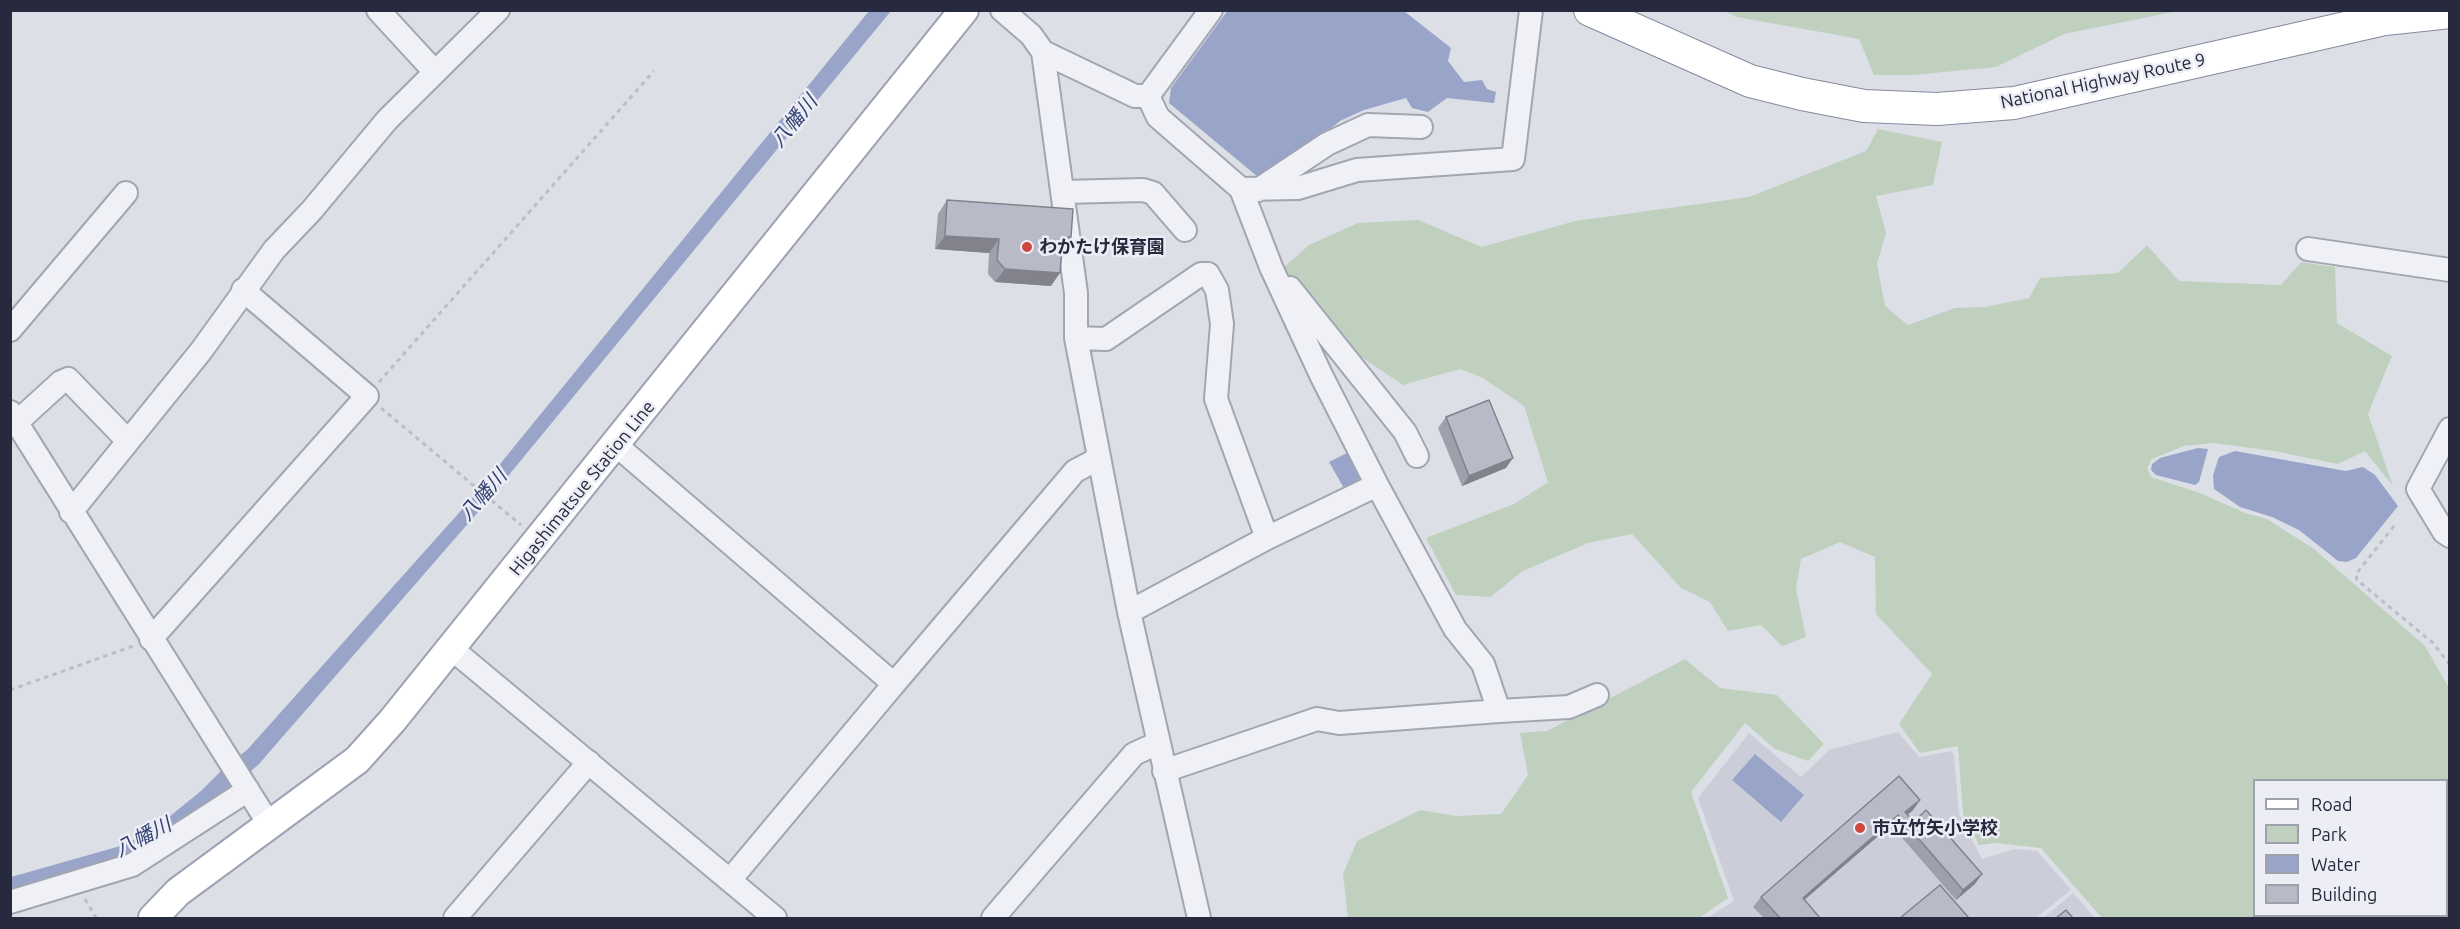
<!DOCTYPE html>
<meta charset="utf-8">
<style>
body{margin:0}
#map{position:relative;width:2460px;height:929px;overflow:hidden;background:#dddfe7;font-family:Ubuntu,sans-serif}
canvas{display:block}
.frame{position:absolute;inset:0;border:12px solid #272a3e;pointer-events:none}
.legend{position:absolute;left:2253px;top:779px;width:195px;height:138px;box-sizing:border-box;background:#edeef5;border:2px solid #9ea0ac;margin:0;padding:8px 10px;list-style:none;font-size:18px;color:#272a3e}
.legend li{display:flex;align-items:center;gap:12px;height:30px}
.legend b{width:30px;border:2px solid #9ea0ac}
</style>
<div id="map">
<canvas width="2460" height="929"></canvas>
<div class="frame"></div>
<ul class="legend">
<li><b style="height:8px;background:#fff"></b>Road</li>
<li><b style="height:16px;background:#bfd1be"></b>Park</li>
<li><b style="height:16px;background:#98a5c8"></b>Water</li>
<li><b style="height:16px;background:#b8bac7"></b>Building</li>
</ul>
</div>
<script>
const ctx = document.querySelector('canvas').getContext('2d');
ctx.lineJoin = 'round';
function fillPath(path, color) { ctx.fillStyle = color; ctx.fill(path, 'evenodd'); }
const poly = rows => new Path2D(rows.map(r => 'M' + r).join(''));
function trace(path, color, width, dash) { ctx.strokeStyle = color; ctx.lineWidth = width; ctx.lineCap = dash ? 'butt' : 'round'; ctx.setLineDash(dash || []); ctx.stroke(path); }
function label(font, color, halo, rows, align = 'center') {
  ctx.font = font + ' Ubuntu,"Noto Sans JP",sans-serif'; ctx.lineWidth = 5; ctx.setLineDash([]); ctx.textBaseline = 'middle'; ctx.strokeStyle = halo; ctx.fillStyle = color; for (const [text, x, y, turn = 0] of rows) {
    ctx.save(); ctx.translate(x, y); ctx.rotate((+turn || 0) * Math.PI / 180); ctx.textAlign = isNaN(turn) ? turn : align; if (halo) ctx.strokeText(text, 0, 0); ctx.fillText(text, 0, 0); ctx.restore();
  }
}
fillPath(poly([
 [1898,732,1919,757,1951,751,1954,755,1959,814,1982,859,2015,849,2037,851,2071,890,2036,918,1707,918,1734,901,1698,798,1749,733,1801,777,1829,750],
 [2073,893,2095,918,2043,918]
]), '#cbced9');
fillPath(poly([
 [1724,11,1724,10,2178,11,2064,34,1996,67,1913,75,1874,75,1859,39,1737,17],
 [1878,129,1942,142,1933,185,1876,196,1886,233,1877,264,1885,306,1908,325,1955,308,1985,307,2029,298,2040,278,2118,273,2147,245,2179,281,2281,285,2301,262,2335,267,2337,323,2392,356,2368,414,2393,486,2365,451,2338,464,2274,451,2213,443,2184,446,2152,459,2147,468,2151,477,2200,493,2245,513,2267,519,2314,549,2425,646,2449,688,2449,876,2447,877,2446,780,2254,780,2254,916,2348,916,2342,918,2102,918,2041,848,1997,843,1979,845,1963,814,1958,746,1920,753,1899,724,1932,674,1876,614,1875,557,1840,542,1801,559,1796,589,1806,637,1782,646,1761,625,1728,631,1710,602,1681,588,1632,534,1588,543,1523,571,1490,597,1456,595,1426,538,1514,504,1548,482,1524,406,1483,378,1460,369,1403,385,1342,344,1328,320,1281,270,1309,245,1358,223,1418,220,1482,247,1575,221,1749,197,1866,151],
 [1685,659,1720,688,1777,695,1824,744,1808,761,1775,749,1745,723,1691,792,1728,898,1699,918,1348,918,1343,874,1357,841,1420,810,1456,816,1501,814,1528,775,1520,733,1547,731]
]), '#bfd1be');
fillPath(poly([
 [1228,10,1404,11,1451,48,1448,61,1464,82,1482,80,1487,89,1496,92,1494,103,1447,98,1428,112,1412,108,1406,98,1364,110,1340,121,1264,182,1169,103,1171,88],
 [869,11,891,11,485,504,259,764,243,778,232,761,247,750,474,496],
 [2198,448,2208,449,2199,482,2195,485,2156,475,2151,470,2152,464,2160,458],
 [2235,451,2346,471,2363,467,2375,475,2398,506,2356,558,2347,562,2338,561,2299,530,2272,517,2240,507,2214,489,2213,475,2219,457],
 [1349,452,1363,481,1345,490,1329,462],
 [1755,754,1804,795,1781,822,1732,780],
 [227,765,237,782,189,822,120,862,11,894,11,877,124,845,159,825,201,791]
]), '#98a5c8');
const minor = poly([
 [378,10,435,72],
 [1002,10,1031,35,1043,52,1076,293,1076,338,1129,612,1199,918],
 [1043,52,1135,96,1148,96,1158,117,1241,189,1271,267,1321,375,1377,485],
 [1148,96,1211,10],
 [1241,189,1298,188,1357,170,1513,159,1531,10],
 [1258,190,1327,144,1368,125,1421,127],
 [1063,192,1143,190,1153,193,1185,230],
 [2308,249,2450,270],
 [1290,288,1405,432,1417,456],
 [10,330,126,193],
 [1076,338,1106,339,1201,274,1208,274,1217,290,1222,324,1216,399,1267,538],
 [10,412,269,824],
 [17,422,61,382,68,379,128,441],
 [2450,429,2418,489,2444,532,2450,536],
 [616,445,894,684,730,880],
 [71,512,201,351,274,250,312,210,387,120,498,10],
 [1129,612,1267,538,1377,485,1455,629,1483,664,1499,711,1339,723,1317,719,1164,771],
 [151,639,367,396,243,290],
 [452,649,775,918],
 [894,684,1075,471,1098,459],
 [1499,711,1569,707,1597,695],
 [10,902,132,865,248,790],
 [455,918,589,762],
 [993,918,1134,754,1158,743]
]);
const major = poly([
 [153,918,178,892,357,760,392,721,964,10]
]);
const highway = poly([
 [1590,10,1750,81,1802,94,1864,106,1937,109,2014,103,2385,19,2450,12]
]);
trace(minor, '#a3a5b1', 26);
trace(major, '#9da1b3', 32);
trace(highway, '#85899e', 34);
trace(poly([
 [379,382,654,71],
 [381,408,521,525],
 [2394,526,2356,574,2357,580,2433,643,2450,665],
 [10,690,133,646],
 [85,899,96,918]
]), '#bcbdc6', 3, [4.5, 4.5]);
trace(minor, '#f0f1f6', 22);
trace(major, '#fff', 28);
trace(highway, '#fff', 32);
fillPath(poly([
 [947,200,1062,251,1051,286,995,282,988,274,989,253,935,249,938,214],
 [1446,417,1506,468,1462,486,1438,428],
 [1920,800,1913,810,1907,815,1975,884,1956,900,1891,825,1804,900,1820,918,1764,918,1753,907,1761,897]
]), '#9ea0ab');
fillPath(poly([
 [945,236,999,239,989,253,935,249],
 [1063,237,1071,237,1062,251],
 [1005,269,1060,273,1051,286,995,282],
 [1513,458,1506,468,1462,486,1469,476],
 [1920,800,1913,810,1902,820,1905,812],
 [1898,815,1891,825,1795,908,1803,898],
 [1982,874,1975,884,1956,900,1963,890]
]), '#81828b');
const building = poly([
 [947,200,1073,209,1071,237,1063,237,1060,273,1005,269,997,260,999,239,945,236,947,200],
 [1489,400,1513,458,1469,476,1446,417,1489,400],
 [1899,776,1920,800,1905,812,1914,822,1926,810,1982,874,1963,890,1898,815,1803,898,1820,918,1780,918,1761,897,1899,776],
 [1940,885,1969,918,1900,918,1940,885],
 [2066,910,2073,918,2056,918,2066,910]
]);
fillPath(building, '#b8bac7');
trace(building, '#81828b', 1.5);
for (const [x, y, r, color] of [
 [1027,247,6,"#ce4840"],
 [1860,828,6,"#ce4840"]
]) { const dot = new Path2D(); dot.arc(x, y, r, 0, 2 * Math.PI); ctx.fillStyle = color; ctx.fill(dot); trace(dot, '#edeef5', 2); }
label('18px', '#272a3e', '#edeef5', [
 ["National Highway Route 9",2103,81,-12],
 ["Higashimatsue Station Line",582,488,-51]
]);
label('bold 18px', '#272a3e', '#edeef5', [
 ["わかたけ保育園",1039,247],
 ["市立竹矢小学校",1872,828]
], 'left');
label('italic 20px', '#314172', '#edeef5', [
 ["八幡川",794,121,-51],
 ["八幡川",483,495,-49],
 ["八幡川",143,837,-28]
]);
</script>
